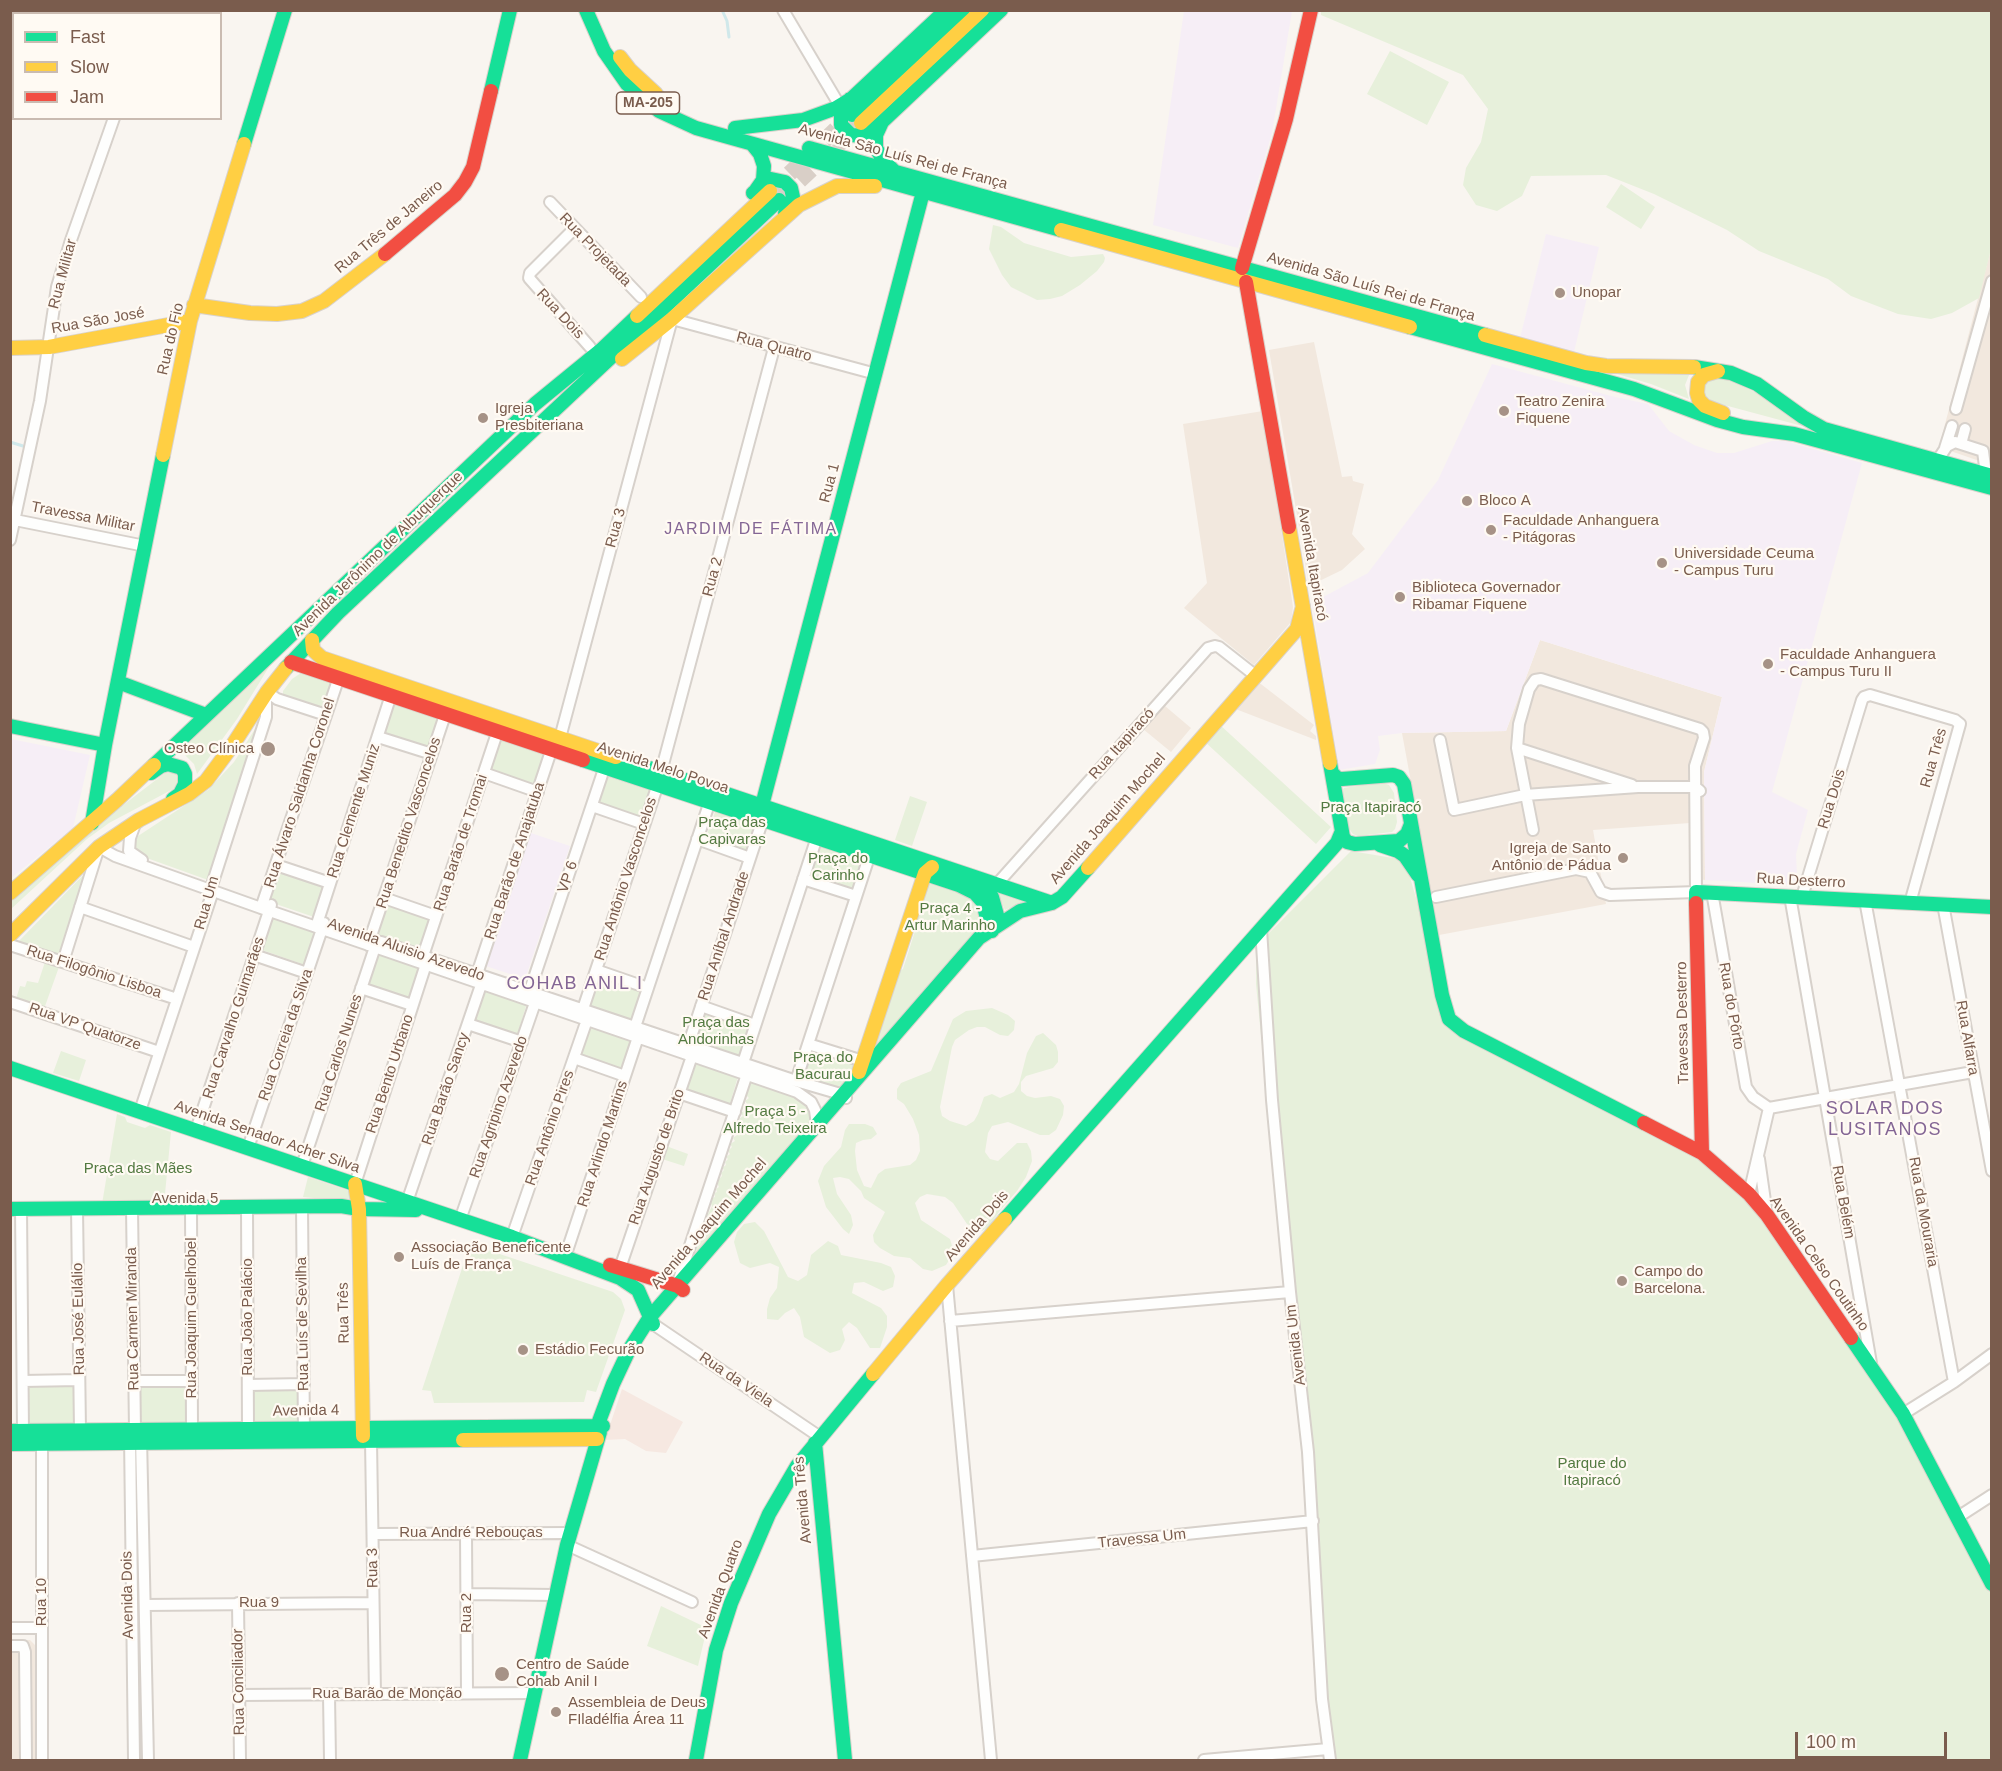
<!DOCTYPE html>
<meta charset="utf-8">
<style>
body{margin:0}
#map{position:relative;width:2002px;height:1771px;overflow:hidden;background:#f9f5f0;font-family:Arial,sans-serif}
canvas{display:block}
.frame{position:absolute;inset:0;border:12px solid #7a5c4d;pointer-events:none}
.legend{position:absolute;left:12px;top:12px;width:210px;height:108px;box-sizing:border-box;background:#fffaf3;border:2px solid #cabbb1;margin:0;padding:8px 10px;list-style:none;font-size:18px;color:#7a5c4d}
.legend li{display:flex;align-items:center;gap:12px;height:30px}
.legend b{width:30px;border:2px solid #cabbb1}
.scale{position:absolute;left:1795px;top:1732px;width:152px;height:27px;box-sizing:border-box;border:3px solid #7a5c4d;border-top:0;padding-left:8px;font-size:18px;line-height:21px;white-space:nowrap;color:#7a5c4d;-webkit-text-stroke:4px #fffaf3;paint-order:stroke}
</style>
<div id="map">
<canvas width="2002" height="1771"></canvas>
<div class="frame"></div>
<ul class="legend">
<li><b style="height:8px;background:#16e098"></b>Fast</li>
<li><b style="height:8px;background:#ffcf43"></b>Slow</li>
<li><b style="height:8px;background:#f24e42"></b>Jam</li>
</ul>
<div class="scale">100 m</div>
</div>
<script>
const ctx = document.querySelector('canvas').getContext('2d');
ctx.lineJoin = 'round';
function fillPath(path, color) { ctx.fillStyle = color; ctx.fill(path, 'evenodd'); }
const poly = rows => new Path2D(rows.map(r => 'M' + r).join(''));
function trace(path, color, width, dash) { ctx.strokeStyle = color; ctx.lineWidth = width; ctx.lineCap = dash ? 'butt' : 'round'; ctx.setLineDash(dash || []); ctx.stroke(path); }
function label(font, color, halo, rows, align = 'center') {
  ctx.font = font + ' Arial,sans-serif'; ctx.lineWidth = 4.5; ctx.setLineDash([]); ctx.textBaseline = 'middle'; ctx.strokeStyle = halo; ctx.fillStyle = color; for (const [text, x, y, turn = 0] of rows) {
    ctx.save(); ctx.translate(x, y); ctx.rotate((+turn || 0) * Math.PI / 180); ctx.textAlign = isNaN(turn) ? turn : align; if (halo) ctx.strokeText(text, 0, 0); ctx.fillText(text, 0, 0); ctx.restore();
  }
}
fillPath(poly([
 [1991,249,1991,465,1939,447],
 [1314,342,1342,477,1352,476,1353,481,1364,484,1352,534,1365,549,1342,570,1309,586,1269,350],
 [1263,411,1293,607,1291,622,1254,665,1184,608,1207,583,1183,424],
 [1540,640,1722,697,1704,772,1705,880,1692,878,1690,823,1593,830,1606,904,1439,935,1402,733,1506,731],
 [1257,681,1314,725,1310,731,1316,736,1316,740,1233,708],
 [1165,706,1191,728,1171,752,1143,729],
 [10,1640,30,1640,37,1647,37,1760,11,1760]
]), '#f2e8de');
fillPath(poly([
 [622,1389,683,1422,666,1453,646,1451,625,1439,605,1440]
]), '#f6e8e1');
fillPath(poly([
 [1184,11,1292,11,1272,133,1238,248,1153,225],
 [1546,234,1599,247,1574,352,1520,338],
 [1492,364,1615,397,1648,404,1669,431,1694,445,1717,453,1734,453,1772,441,1785,441,1862,463,1772,792,1808,810,1796,854,1797,876,1794,885,1705,880,1704,772,1722,697,1540,640,1506,731,1402,733,1378,736,1380,750,1375,764,1339,770,1312,603,1368,573,1438,480],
 [11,739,90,755,73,828,11,878],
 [528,832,570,846,525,979,483,965]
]), '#f6eef6');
fillPath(poly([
 [1321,11,1991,11,1991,249,1979,298,1952,313,1931,319,1898,314,1851,296,1828,279,1759,251,1727,230,1654,194,1606,175,1531,176,1522,196,1497,211,1476,205,1463,185,1466,168,1481,142,1488,109,1463,75,1321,15],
 [1390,51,1449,82,1427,125,1367,94],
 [1621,184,1655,207,1641,229,1606,207],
 [993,225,1001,227,1024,243,1071,257,1103,254,1105,258,1104,262,1097,271,1080,285,1062,296,1050,299,1037,300,1011,287,1002,275,989,249],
 [1604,370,1691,370,1685,385,1689,399,1651,384],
 [1710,378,1731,380,1766,398,1806,427,1713,402,1704,394,1705,384],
 [268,663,269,667,237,719,197,774,194,764,181,751],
 [304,671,334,679,324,710,283,697,283,691,292,679],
 [392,702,439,717,428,748,382,733],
 [1219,724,1331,827,1316,844,1204,741],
 [255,729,256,736,208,880,144,857,133,848,138,836,208,790,234,762],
 [501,736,546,752,534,787,489,771],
 [609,772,654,787,642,821,598,806],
 [165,773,175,773,179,777,175,788,109,823,87,839,11,909,10,903,101,822],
 [1381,782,1389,785,1394,793,1397,822,1395,829,1392,832,1358,836,1353,834,1347,826,1342,791,1344,788],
 [910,796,927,802,912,846,895,840],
 [716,809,760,824,749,855,705,840],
 [822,844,865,859,854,891,811,876],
 [1351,851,1405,860,1451,1019,1702,1153,1767,1215,1897,1414,1991,1590,1991,1760,1331,1760,1256,984,1256,946],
 [90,868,61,957,17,943],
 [278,869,325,886,314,917,267,901],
 [928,881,976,899,982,926,872,1052,899,971,903,969,915,931,913,926,915,918,920,915,924,903,922,897],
 [996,890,1025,901,1005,910],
 [385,902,432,918,420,951,374,935],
 [270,916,317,932,305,965,259,949],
 [377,953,423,969,412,1002,366,986],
 [45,962,59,967,44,1009,16,999,20,986,25,987,27,981,38,983],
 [599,975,644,991,634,1021,588,1005],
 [482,988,527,1003,517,1036,471,1020],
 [992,1008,1008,1015,1015,1021,1014,1030,1008,1036,1000,1035,985,1027,977,1027,969,1030,955,1040,952,1047,940,1107,942,1116,950,1121,966,1126,974,1121,978,1114,984,1097,992,1094,1000,1098,1014,1092,1019,1084,1027,1053,1036,1036,1043,1033,1056,1045,1058,1052,1058,1062,1053,1068,1026,1076,1021,1082,1021,1091,1027,1096,1035,1098,1051,1096,1060,1099,1064,1106,1063,1115,1056,1130,1049,1135,1040,1135,1008,1122,992,1126,988,1133,985,1152,990,1159,998,1161,1017,1143,1027,1143,1031,1151,1032,1161,1026,1177,1017,1191,999,1212,989,1227,982,1231,967,1224,953,1203,945,1197,927,1194,920,1197,915,1203,921,1220,950,1239,953,1249,951,1257,946,1265,932,1271,923,1269,910,1258,894,1256,880,1248,874,1242,873,1235,885,1212,864,1198,861,1191,849,1179,840,1177,833,1178,837,1194,851,1215,853,1225,849,1234,843,1229,826,1207,818,1181,824,1166,841,1147,845,1130,849,1124,865,1124,873,1127,877,1134,871,1139,863,1140,856,1143,855,1151,857,1170,864,1186,871,1188,878,1174,885,1169,910,1165,916,1160,920,1151,919,1135,913,1119,904,1104,897,1099,897,1089,901,1083,931,1071,953,1019,966,1011],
 [705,1011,750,1027,741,1057,694,1040],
 [588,1025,635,1041,625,1072,578,1056],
 [813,1049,858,1063,847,1084,838,1087,831,1086,803,1076],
 [61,1051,86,1060,79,1081,53,1073],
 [694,1058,739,1073,729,1107,682,1091],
 [750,1079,799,1094,810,1104,812,1124,689,1265,702,1219,705,1223,707,1222,707,1216,712,1206,710,1202,710,1194,712,1198,715,1197,714,1193,717,1192,716,1189,719,1187,717,1183,713,1184,716,1175,719,1179,722,1176,721,1173,724,1170,722,1168,726,1165,725,1162,728,1159,726,1157,730,1154,728,1151,732,1147,730,1144,735,1141,733,1138,737,1135,735,1132,739,1128,737,1125,741,1122,739,1119,743,1116,741,1113,745,1110,743,1107,747,1104,745,1101,749,1098,746,1095,742,1098],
 [117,1114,125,1117,127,1122,145,1128,150,1125,171,1132,164,1204,116,1200,112,1204,102,1204],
 [666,1146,688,1154,684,1166,662,1159],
 [308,1177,350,1191,352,1199,346,1201,303,1197],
 [755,1222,764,1231,788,1277,798,1281,807,1275,811,1255,828,1241,838,1246,841,1255,881,1263,891,1267,895,1276,893,1287,883,1291,864,1282,854,1283,852,1293,881,1308,887,1316,887,1327,880,1348,870,1348,857,1328,849,1322,842,1329,845,1340,840,1350,830,1353,804,1337,800,1317,794,1308,785,1313,778,1320,767,1319,767,1309,770,1298,777,1288,779,1267,770,1263,750,1268,740,1263,734,1242,737,1232,744,1224],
 [470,1244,613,1292,621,1299,625,1310,596,1392,587,1390,584,1402,434,1403,431,1391,422,1390],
 [188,1384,188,1426,141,1426,139,1385],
 [28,1385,76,1385,76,1426,28,1426],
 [300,1389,301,1425,253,1426,252,1391],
 [661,1606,707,1628,698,1666,647,1646],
 [137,1627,143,1627,144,1760,136,1760]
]), '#e7f0db');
trace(poly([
 [722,10,727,21,729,37],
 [10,442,23,446]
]), '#d0e8ea', 3);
trace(poly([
 [772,190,851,115],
 [782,197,859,125]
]), '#d9cfc7', 16, [16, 8]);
const street = poly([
 [783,10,840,106],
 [10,12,19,10],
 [149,14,150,10],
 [10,77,14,63],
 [550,202,641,297],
 [574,229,530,273,529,278,590,347],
 [1956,409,1992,281],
 [1961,444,1965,429],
 [1945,448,1952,426],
 [1937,461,1947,446,1955,442,1983,451,1986,475],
 [15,520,145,546],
 [10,540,40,401,57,287,71,240,114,118],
 [267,692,277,699,326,715],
 [378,737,432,754],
 [560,738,672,319,876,374],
 [1440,740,1454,810,1525,795,1638,787,1695,787,1700,791],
 [1517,748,1632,785],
 [661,772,774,348],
 [484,773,538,792],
 [592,806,644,824],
 [135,824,130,838,129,851,142,860],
 [697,839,750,858],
 [276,865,330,883],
 [803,879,856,896],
 [997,884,1208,648,1215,646,1219,647,1256,676],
 [1712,892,1746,1087,1753,1097,1769,1108],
 [1790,896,1871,1363],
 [1436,897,1576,869,1590,872,1601,892,1610,895,1696,892,1695,766,1704,738,1703,732,1700,729,1541,679,1535,680,1529,689,1519,724,1517,748,1533,830],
 [1802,897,1862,700,1864,697,1870,695,1955,720,1960,724,1910,903],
 [384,898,436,916],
 [1865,900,1954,1382],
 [1943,904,1992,1171],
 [80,907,194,947],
 [261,908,339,677],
 [316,927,391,695],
 [1261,929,1272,1100,1290,1292,1308,1452,1322,1699,1330,1760],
 [381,942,796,1081,844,1095,846,1098],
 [10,945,177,999],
 [368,945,447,709],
 [254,955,307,973],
 [423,956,498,730],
 [63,962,99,847,115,856,261,908,797,1092,811,1102,815,1110,817,1125],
 [596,970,648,988],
 [477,974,552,748],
 [361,988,412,1005],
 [528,996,607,760],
 [10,1002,159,1052],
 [701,1006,755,1025],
 [583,1009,658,784],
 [468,1024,522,1042],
 [635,1027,712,795],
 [808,1044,863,1061],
 [687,1049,763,819],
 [574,1058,625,1076],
 [743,1063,817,837],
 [796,1081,870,854],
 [679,1093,735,1112],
 [1769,1108,1973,1072],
 [140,1111,213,891,212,885,266,717,266,694],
 [196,1130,271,905],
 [248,1148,324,923],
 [1759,1159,1767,1215],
 [302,1166,377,941],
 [355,1184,426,964],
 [1749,1194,1769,1108],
 [407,1202,483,979],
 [302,1206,304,1435],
 [191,1207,192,1429],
 [247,1207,248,1428],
 [21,1208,23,1431],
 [77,1208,80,1430],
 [132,1208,135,1430],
 [460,1220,537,997],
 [512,1237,589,1014],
 [567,1251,638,1037],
 [620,1268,694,1050],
 [678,1282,747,1074],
 [947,1285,991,1760],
 [950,1321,1290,1292],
 [653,1324,820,1437],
 [23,1381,79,1380],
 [134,1381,192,1381],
 [248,1385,304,1384],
 [1903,1414,1954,1382,1992,1354],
 [130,1436,134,1760],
 [141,1437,148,1760],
 [371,1441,375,1694],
 [1958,1517,1992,1495],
 [466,1533,467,1693],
 [373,1534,570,1533],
 [567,1545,692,1602],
 [972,1556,1313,1521],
 [467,1594,555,1595],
 [238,1603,240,1760],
 [145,1605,373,1603],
 [10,1628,42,1628],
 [10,1646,23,1646,25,1652,26,1760],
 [239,1695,534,1693],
 [329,1695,330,1760],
 [42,1760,42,1444],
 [1204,1760,1328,1749]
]);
const fast = poly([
 [586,10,604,51,627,84,659,111,696,128,1061,230],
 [491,91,510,10],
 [850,99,841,113,841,125,851,135,863,136,883,121,1001,10],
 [852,115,963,10],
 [882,122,876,135,876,148,883,160,895,172],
 [735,128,803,120,836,108,851,99,946,10],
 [244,144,285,10],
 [752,144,760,154,764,166,763,180,756,190],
 [809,148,1485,335],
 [753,193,771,179,785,182,791,188,793,197,785,213],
 [1410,327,1634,389,1717,420,1743,427,1794,434,1992,488],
 [1694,367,1731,373,1757,384,1803,417,1824,429,1992,476],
 [286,668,338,613,779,200],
 [118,682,206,715],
 [10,726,105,745],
 [616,757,1052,903],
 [583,760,959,885,975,893,983,902,987,919,982,934],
 [1330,763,1343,837,1347,842,1355,844,1399,841,1407,834,1411,824],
 [154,765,535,404,601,350,637,316],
 [151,773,161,766,168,764,182,768,185,774,185,784,180,794,173,799],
 [1332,773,1337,778,1342,779,1393,775,1399,777,1404,784,1442,995,1449,1019,1464,1031,1644,1123],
 [760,813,923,192],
 [92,823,105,745,163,455],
 [1380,845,1398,851,1405,856,1418,875],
 [948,868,980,885,992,897,997,915,992,931],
 [1696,903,1696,892,1992,907],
 [10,1068,512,1237,620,1278,638,1290,653,1324],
 [10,1209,341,1206,359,1209,416,1210],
 [1005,1219,1337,843,1342,831],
 [1851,1338,1903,1414,1992,1584],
 [10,1431,603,1426],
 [597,1439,598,1424,613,1384,629,1350,650,1317,979,938,1020,911,1052,903,1062,897,1088,868],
 [815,1443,845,1760],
 [10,1444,463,1440],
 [520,1760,567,1545,600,1432],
 [696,1760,716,1650,731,1603,769,1514,797,1466,873,1374]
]);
const slow = poly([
 [620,57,630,70,656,94],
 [861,123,982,10],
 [1061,230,1410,327],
 [194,305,250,313,277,314,302,311,324,301,385,254],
 [637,316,770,191],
 [1485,335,1586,363,1606,366,1694,367],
 [10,348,49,347,190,321],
 [622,359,672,319,799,205,837,186,875,186],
 [1718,371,1704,375,1698,382,1697,393,1699,400,1705,406,1723,413],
 [163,455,190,321,244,144],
 [1289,527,1330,763],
 [312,640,313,650,322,658,616,757],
 [1088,868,1297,629,1303,606],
 [10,893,117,800,154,765],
 [10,935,99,847,139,820,189,794,206,781,232,746,267,692,286,668],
 [859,1072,925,873,932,867],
 [355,1184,359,1209,363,1436],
 [873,1374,947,1285,1005,1219],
 [463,1440,597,1439]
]);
const jam = poly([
 [385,254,455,195,465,182,473,167,491,91],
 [1242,268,1286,119,1311,10],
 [1246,282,1289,527],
 [291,662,583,760],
 [1696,903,1702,1153],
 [1644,1123,1702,1153,1749,1194,1767,1215,1851,1338],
 [610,1265,678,1286,683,1290]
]);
trace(street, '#d7d1cb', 14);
trace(fast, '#d9d2cb', 16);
trace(slow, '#d9d2cb', 16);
trace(jam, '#d9d2cb', 16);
trace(street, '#fefefd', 10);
trace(fast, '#16e098', 14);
trace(slow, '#ffcf43', 14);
trace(jam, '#f24e42', 14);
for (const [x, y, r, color] of [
 [1560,293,6,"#a69286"],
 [1504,411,6,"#a69286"],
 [483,418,6,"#a69286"],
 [1467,501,6,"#a69286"],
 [1491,530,6,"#a69286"],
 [1662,563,6,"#a69286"],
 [1400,597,6,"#a69286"],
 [1768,664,6,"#a69286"],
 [268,749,8,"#a69286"],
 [1623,858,6,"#a69286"],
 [399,1257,6,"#a69286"],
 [1622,1281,6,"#a69286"],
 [523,1350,6,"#a69286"],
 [502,1674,8,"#a69286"],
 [556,1712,6,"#a69286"]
]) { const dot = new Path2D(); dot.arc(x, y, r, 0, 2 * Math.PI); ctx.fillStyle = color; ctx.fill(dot); trace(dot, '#fffaf3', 2); }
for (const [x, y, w] of [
 [648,103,63]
]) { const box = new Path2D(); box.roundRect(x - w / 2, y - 11, w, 22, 4.5); ctx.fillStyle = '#fffaf3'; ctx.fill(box); trace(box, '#7a5c4d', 1.5); }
label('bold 14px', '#7a5c4d', null, [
 ["MA-205",648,103]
]);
label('15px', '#7a5c4d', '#fffaf3', [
 ["Avenida São Luís Rei de França",903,157,15],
 ["Rua Três de Janeiro",389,227,-40],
 ["Rua Projetada",595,250,46],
 ["Rua Militar",63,274,-75],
 ["Avenida São Luís Rei de França",1371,287,16],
 ["Rua Dois",560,314,47],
 ["Rua São José",98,321,-10],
 ["Rua do Fio",171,339,-77],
 ["Rua Quatro",774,347,15],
 ["Rua 1",830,483,-75],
 ["Travessa Militar",83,517,11],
 ["Rua 3",616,528,-75],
 ["Avenida Jerônimo de Albuquerque",378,554,-44],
 ["Avenida Itapiracó",1312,564,80],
 ["Rua 2",713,577,-75],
 ["Rua Itapiracó",1122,744,-48],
 ["Rua Três",1934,758,-74],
 ["Avenida Melo Povoa",663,768,18],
 ["Rua Álvaro Saldanha Coronel",300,793,-72],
 ["Rua Dois",1832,799,-73],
 ["Rua Clemente Muniz",354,811,-72],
 ["Avenida Joaquim Mochel",1108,819,-49],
 ["Rua Benedito Vasconcelos",409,823,-72],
 ["Rua Barão de Tromai",461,843,-72],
 ["Rua Barão de Anajatuba",515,861,-72],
 ["VP 6",568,877,-71],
 ["Rua Antônio Vasconcelos",626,879,-72],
 ["Rua Desterro",1801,881,3],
 ["Rua Um",207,903,-74],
 ["Rua Aníbal Andrade",724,936,-72],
 ["Avenida Aluisio Azevedo",406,950,19],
 ["Rua Filogônio Lisboa",94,972,18],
 ["Rua do Pôrto",1731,1006,80],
 ["Rua Carvalho Guimarães",234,1018,-72],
 ["Travessa Desterro",1683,1023,-91],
 ["Rua VP Quatorze",85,1027,19],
 ["Rua Correia da Silva",286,1035,-71],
 ["Rua Alfarra",1967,1038,80],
 ["Rua Carlos Nunes",339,1053,-72],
 ["Rua Bento Urbano",390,1074,-72],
 ["Rua Barão Sancy",446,1089,-71],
 ["Rua Agripino Azevedo",499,1107,-71],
 ["Rua Antônio Pires",550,1128,-71],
 ["Avenida Senador Acher Silva",267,1137,19],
 ["Rua Arlindo Martins",603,1144,-72],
 ["Rua Augusto de Brito",657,1157,-71],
 ["Avenida 5",185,1199],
 ["Rua Belém",1843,1202,80],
 ["Rua da Mouraria",1923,1212,80],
 ["Avenida Joaquim Mochel",709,1224,-49],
 ["Avenida Dois",977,1226,-49],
 ["Avenida Celso Coutinho",1819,1264,55],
 ["Rua Três",344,1313,-91],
 ["Rua João Palácio",248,1317,-90],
 ["Rua Joaquim Guelhobel",192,1318,-90],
 ["Rua José Eulálio",79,1319,-91],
 ["Rua Carmen Miranda",133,1319,-91],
 ["Rua Luís de Sevilha",303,1324,-91],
 ["Avenida Um",1296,1345,-97],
 ["Rua da Viela",736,1380,34],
 ["Avenida 4",306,1411,-1],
 ["Avenida Três",803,1500,-95],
 ["Rua André Rebouças",471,1533],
 ["Travessa Um",1142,1539,-6],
 ["Rua 3",373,1568,-91],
 ["Avenida Quatro",721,1589,-70],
 ["Avenida Dois",128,1595,-91],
 ["Rua 10",42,1602,-90],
 ["Rua 9",259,1603],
 ["Rua 2",467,1613,-90],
 ["Rua Conciliador",239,1682,-91],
 ["Rua Barão de Monção",387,1694]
]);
label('15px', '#7a5c4d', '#fffaf3', [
 ["Unopar",1572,293],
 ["Teatro Zenira",1516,402],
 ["Fiquene",1516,419],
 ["Igreja",495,409],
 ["Presbiteriana",495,426],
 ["Bloco A",1479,501],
 ["Faculdade Anhanguera",1503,521],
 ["- Pitágoras",1503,538],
 ["Universidade Ceuma",1674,554],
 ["- Campus Turu",1674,571],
 ["Biblioteca Governador",1412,588],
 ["Ribamar Fiquene",1412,605],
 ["Faculdade Anhanguera",1780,655],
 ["- Campus Turu II",1780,672],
 ["Osteo Clínica",254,749,"right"],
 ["Igreja de Santo",1611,849,"right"],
 ["Antônio de Pádua",1611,866,"right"],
 ["Associação Beneficente",411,1248],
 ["Luís de França",411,1265],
 ["Campo do",1634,1272],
 ["Barcelona.",1634,1289],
 ["Estádio Fecurão",535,1350],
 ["Centro de Saúde",516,1665],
 ["Cohab Anil I",516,1682],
 ["Assembleia de Deus",568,1703],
 ["FIladélfia Área 11",568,1720]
], 'left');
label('15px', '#537a41', '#fffaf3', [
 ["Praça Itapiracó",1371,808],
 ["Praça das",732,823],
 ["Capivaras",732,840],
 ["Praça do",838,859],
 ["Carinho",838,876],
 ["Praça 4 -",950,909],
 ["Artur Marinho",950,926],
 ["Praça das",716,1023],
 ["Andorinhas",716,1040],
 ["Praça do",823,1058],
 ["Bacurau",823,1075],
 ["Praça 5 -",775,1112],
 ["Alfredo Teixeira",775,1129],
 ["Praça das Mães",138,1169],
 ["Parque do",1592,1464],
 ["Itapiracó",1592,1481]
]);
ctx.letterSpacing = '1.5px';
label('16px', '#846695', '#fffaf3', [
 ["JARDIM DE FÁTIMA",751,530]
]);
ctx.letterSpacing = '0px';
ctx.letterSpacing = '1.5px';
label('18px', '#846695', '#fffaf3', [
 ["COHAB ANIL I",575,984],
 ["SOLAR DOS",1885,1109],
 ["LUSITANOS",1885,1130]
]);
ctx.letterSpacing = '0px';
</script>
